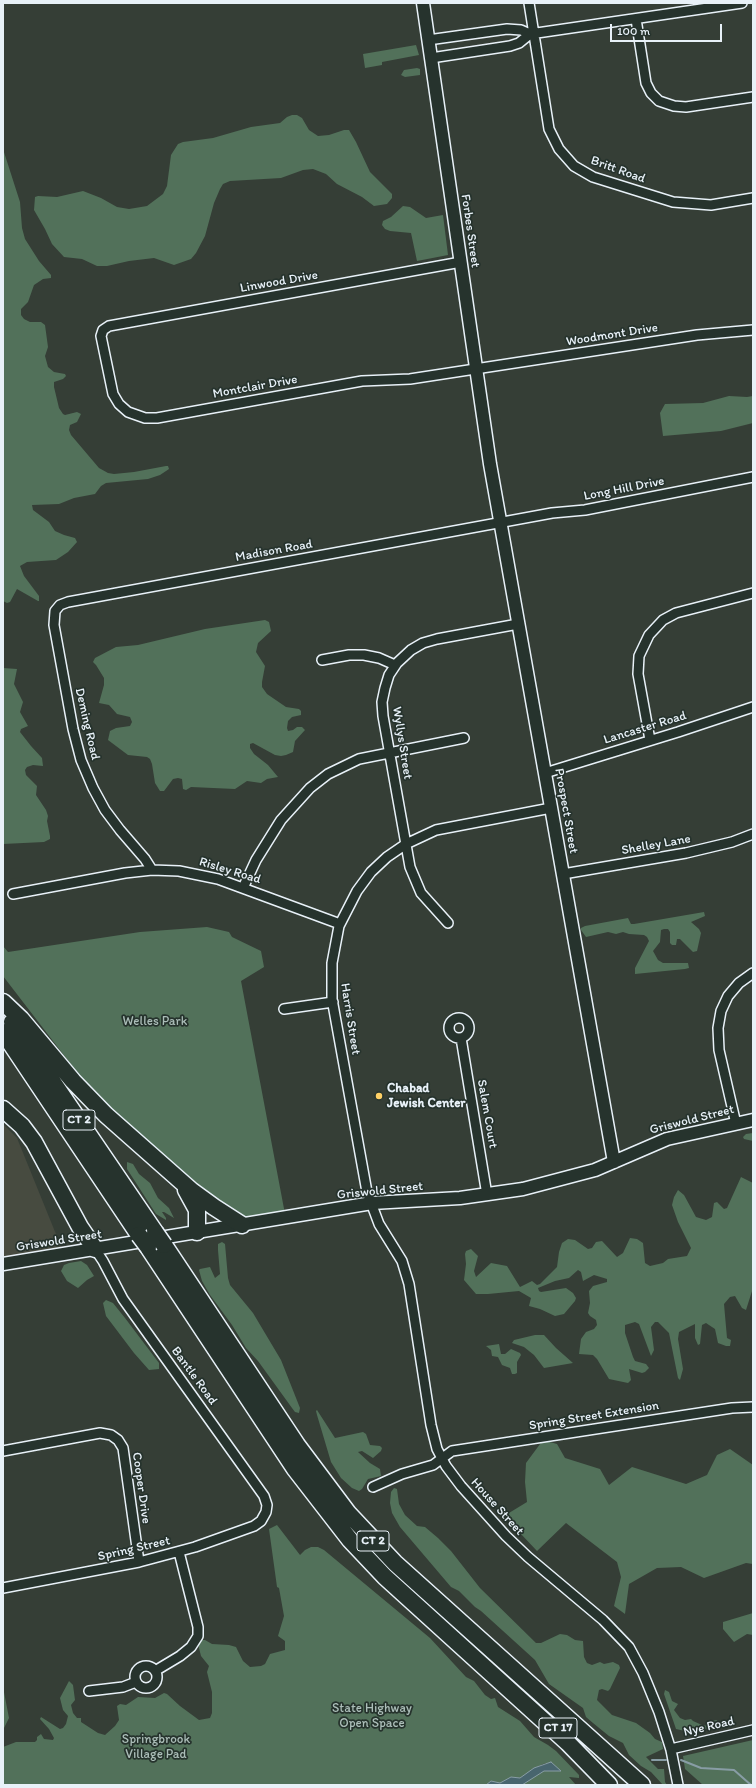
<!DOCTYPE html>
<style>
body{margin:0}
#map{position:relative;width:756px;height:1788px;overflow:hidden;background:#353e36;font-family:Itim,sans-serif}
canvas{display:block}
.frame{position:absolute;inset:0;border:4px solid #e8f1f8;pointer-events:none}
.scale{position:absolute;left:610px;top:24px;width:112px;height:18px;box-sizing:border-box;border:2px solid #e8f1f8;border-top:0;padding-left:5px;font-size:12px;line-height:14px;white-space:nowrap;color:#e8f1f8;-webkit-text-stroke:3px #26332d;paint-order:stroke}
</style>
<div id="map">
<canvas width="756" height="1788"></canvas>
<div class="frame"></div>
<div class="scale">100 m</div>
</div>
<script>
const ctx = document.querySelector('canvas').getContext('2d');
ctx.lineJoin = 'round';
function fillPath(path, color) { ctx.fillStyle = color; ctx.fill(path, 'evenodd'); }
const poly = rows => new Path2D(rows.map(r => 'M' + r).join(''));
function trace(path, color, width, dash) { ctx.strokeStyle = color; ctx.lineWidth = width; ctx.lineCap = dash ? 'butt' : 'round'; ctx.setLineDash(dash || []); ctx.stroke(path); }
function label(font, color, halo, rows, align = 'center') {
  ctx.font = font + ' Itim,sans-serif'; ctx.lineWidth = 3.5; ctx.setLineDash([]); ctx.textBaseline = 'middle'; ctx.strokeStyle = halo; ctx.fillStyle = color; for (const [text, x, y, turn = 0] of rows) {
    ctx.save(); ctx.translate(x, y); ctx.rotate((+turn || 0) * Math.PI / 180); ctx.textAlign = isNaN(turn) ? turn : align; if (halo) ctx.strokeText(text, 0, 0); ctx.fillText(text, 0, 0); ctx.restore();
  }
}
fillPath(poly([
 [3,1124,17,1138,62,1249,3,1259]
]), '#474b40');
fillPath(poly([
 [416,45,419,55,382,62,382,65,365,68,363,54],
 [417,68,420,69,420,75,405,77,401,75,404,70],
 [292,115,297,115,302,118,309,130,318,136,329,135,344,130,349,130,356,142,370,172,392,194,392,198,387,204,374,206,362,197,337,184,326,174,313,169,303,170,281,178,230,181,223,184,220,189,214,203,205,236,196,253,191,259,174,265,154,258,129,261,107,266,97,266,82,259,64,257,52,244,45,229,34,210,35,197,38,196,57,197,83,191,101,198,117,207,129,209,147,206,163,194,167,186,171,155,178,144,183,142,213,138,251,127,280,123,287,117],
 [3,149,20,202,22,228,25,239,39,261,51,275,51,278,43,279,34,285,28,302,21,309,21,315,24,319,30,322,41,322,45,325,48,347,45,356,48,367,54,372,65,374,66,376,63,379,54,382,54,387,59,408,63,414,65,415,77,412,81,414,77,422,70,425,69,430,71,435,99,468,108,473,114,474,134,472,166,466,168,466,169,469,160,475,148,479,106,483,101,486,95,494,74,498,59,504,32,505,33,510,49,522,55,531,64,535,75,538,77,542,68,552,56,560,27,562,20,566,24,576,39,596,39,601,38,601,17,589,10,602,7,603,3,601],
 [403,206,410,207,426,218,443,215,448,255,417,261,411,233,390,231,385,229,382,225,383,221,391,217],
 [729,396,747,397,753,396,753,423,721,431,663,436,660,413,665,404,703,403],
 [265,620,269,622,271,631,258,643,256,652,265,666,262,682,262,687,267,694,286,707,299,709,301,711,301,715,292,717,288,721,287,728,288,731,293,730,297,727,302,727,305,730,295,741,293,752,286,755,281,756,275,755,253,743,250,744,250,748,254,754,268,765,278,777,267,779,261,783,247,781,235,789,191,787,186,790,183,789,182,779,178,778,173,779,164,791,160,791,155,783,152,764,150,759,147,757,128,755,108,740,110,731,116,728,130,726,132,722,130,717,117,714,109,705,99,703,104,685,104,678,96,665,93,662,95,658,116,647,138,645,205,629],
 [3,668,17,669,14,684,23,702,20,712,28,726,21,729,20,732,31,746,42,758,43,766,33,765,27,767,25,770,26,775,37,786,36,795,46,810,48,816,47,821,50,836,50,839,44,842,3,844],
 [704,912,705,916,691,922,699,929,701,933,697,951,693,952,680,939,677,939,676,945,672,945,670,943,670,932,668,929,664,929,661,930,660,942,653,951,658,960,663,963,688,963,689,968,685,969,635,974,635,968,649,941,647,937,644,935,629,934,623,932,616,934,608,932,586,937,581,930,581,928,585,926,628,918,631,924,634,924],
 [207,927,229,932,232,937,261,951,264,967,241,981,285,1214,243,1221,216,1206,96,1094,76,1071,3,976,3,946,8,952,140,932],
 [753,1133,753,1141,744,1139,743,1137,746,1134],
 [127,1162,133,1164,139,1174,150,1183,158,1198,169,1208,174,1218,164,1212,162,1212,166,1218,166,1220,156,1214,127,1169],
 [741,1177,753,1183,753,1288,746,1310,742,1308,735,1296,730,1297,724,1304,727,1338,731,1340,730,1346,726,1346,718,1343,715,1329,706,1323,702,1325,700,1344,698,1345,695,1338,695,1324,679,1332,678,1339,683,1369,680,1380,678,1378,669,1333,658,1322,655,1322,651,1327,654,1350,651,1356,639,1324,635,1322,625,1325,625,1333,633,1357,635,1361,646,1364,649,1368,645,1372,642,1373,629,1369,631,1380,628,1383,609,1379,597,1359,593,1355,579,1354,581,1339,586,1332,594,1329,597,1325,596,1320,590,1316,588,1313,590,1303,589,1291,593,1286,607,1282,607,1279,594,1275,583,1281,581,1272,578,1270,569,1278,555,1281,538,1288,539,1291,541,1292,566,1288,573,1293,576,1298,575,1301,564,1314,555,1316,540,1309,529,1306,531,1298,519,1291,488,1294,476,1294,464,1280,466,1264,465,1254,466,1251,471,1249,478,1256,474,1271,476,1277,491,1263,507,1266,520,1287,532,1281,537,1285,540,1284,557,1267,559,1252,562,1243,568,1239,575,1240,588,1249,592,1248,596,1242,602,1241,617,1257,623,1253,630,1238,637,1239,643,1243,645,1263,650,1266,663,1263,668,1259,687,1256,691,1248,678,1222,672,1205,674,1197,678,1190,684,1195,696,1217,706,1220,712,1217,714,1203,717,1202,724,1209,727,1208],
 [222,1242,225,1244,228,1278,230,1285,253,1313,281,1360,300,1408,299,1413,295,1412,292,1408,258,1361,246,1348,232,1325,210,1295,202,1281,199,1270,200,1269,210,1267,215,1278,220,1274,218,1250,218,1244],
 [81,1261,87,1265,94,1276,87,1280,78,1288,67,1281,61,1271,64,1265,69,1263],
 [106,1300,113,1303,125,1318,159,1363,159,1369,149,1370,134,1353,106,1316,103,1303],
 [535,1335,544,1335,556,1348,573,1363,544,1368,534,1355,524,1347,512,1343,514,1340],
 [499,1344,501,1354,505,1354,511,1349,520,1353,521,1355,517,1362,517,1373,515,1374,512,1374,510,1368,502,1365,498,1357,492,1356,491,1350,486,1346],
 [317,1410,335,1438,363,1432,366,1434,370,1445,380,1446,382,1448,381,1451,373,1458,362,1451,358,1452,370,1463,380,1469,381,1476,368,1479,362,1489,359,1491,352,1488,341,1478,331,1462,317,1415,316,1411],
 [543,1440,557,1444,565,1458,600,1469,609,1485,632,1467,686,1484,707,1475,717,1455,730,1449,753,1465,753,1564,746,1563,704,1578,681,1567,657,1568,629,1584,625,1614,614,1606,621,1577,617,1562,566,1523,537,1551,504,1516,527,1502,525,1482,526,1463],
 [394,1488,397,1489,399,1504,405,1515,417,1526,425,1527,438,1538,451,1551,480,1588,536,1643,541,1643,560,1634,567,1635,575,1640,583,1641,584,1657,587,1663,592,1665,600,1662,604,1664,613,1662,619,1665,620,1668,610,1689,608,1691,602,1689,599,1690,597,1700,612,1715,636,1723,650,1733,655,1739,662,1742,663,1749,646,1757,658,1769,664,1769,665,1782,667,1785,663,1785,651,1772,641,1766,629,1755,623,1743,609,1736,593,1723,586,1717,583,1708,549,1684,535,1660,481,1611,475,1607,459,1591,451,1587,400,1527,392,1513,390,1503,391,1492],
 [277,1525,300,1555,305,1550,311,1547,318,1547,324,1550,430,1638,466,1677,474,1681,485,1695,491,1699,495,1698,498,1707,520,1721,534,1737,548,1745,556,1751,579,1775,579,1778,569,1777,576,1785,3,1785,3,1747,16,1742,35,1742,37,1740,37,1737,41,1734,44,1739,53,1740,54,1738,49,1729,40,1719,41,1717,60,1729,63,1728,66,1724,68,1716,63,1710,60,1698,69,1681,73,1685,75,1700,71,1705,73,1713,77,1718,81,1718,81,1722,98,1733,105,1735,115,1726,119,1720,117,1706,120,1704,126,1705,138,1697,155,1698,164,1693,167,1694,180,1706,199,1720,210,1718,212,1713,212,1692,207,1672,209,1666,201,1656,198,1644,202,1640,205,1640,212,1644,229,1645,236,1647,243,1661,250,1667,261,1666,265,1664,270,1654,285,1650,285,1641,278,1636,284,1616,279,1588,277,1587,269,1529],
 [548,1763,560,1771,532,1770,543,1764],
 [753,1613,753,1635,747,1634,734,1642,723,1629,723,1622],
 [3,1687,9,1718,3,1730],
 [665,1690,669,1692,672,1701,678,1704,674,1710,680,1718,685,1720,691,1719,693,1721,702,1725,709,1726,711,1721,717,1720,719,1725,706,1729,685,1731,676,1729,664,1694],
 [753,1740,753,1785,703,1785,685,1769,683,1756]
]), '#52715a');
const water = poly([
 [551,1762,561,1771,544,1771,522,1785,486,1785,491,1781,500,1783,511,1777,520,1778,534,1768,551,1762]
]);
fillPath(water, '#48656e');
trace(water, '#889da5', 1);
trace(poly([
 [652,1760,666,1760],
 [681,1760,701,1768,734,1770,751,1785]
]), '#889da5', 2);
const minor = poly([
 [529,3,549,129,559,149,574,166,593,177,673,202,711,205,753,198],
 [636,19,646,83,651,93,659,101,674,106,686,107,753,97],
 [428,40,507,29,521,30,530,34,742,3],
 [431,58,510,46,519,43,530,34],
 [461,262,109,326,103,330,101,336,113,394,119,404,128,412,145,418,157,418,362,381,410,379,697,335,753,330],
 [322,660,349,655,364,655,379,658,395,665],
 [650,740,638,674,639,656,649,635,663,620,676,613,753,593],
 [545,773,678,732,753,707],
 [551,808,436,830,406,844,387,857,371,872,357,891,339,926,332,963,332,999,367,1192,379,1224,402,1261,409,1284,431,1425,437,1449,446,1466,461,1486,506,1536,528,1557,603,1620,629,1647,643,1673,659,1712,671,1750,678,1785],
 [152,870,145,859,120,830,105,810,93,788,81,760,73,729,54,625,55,611,60,605,68,602,552,513,585,510,753,477],
 [563,874,686,853,732,842,753,834],
 [243,888,256,860,281,820,310,788,328,774,359,759,464,738],
 [13,894,125,873,152,870,179,871,218,879,340,924],
 [448,923,421,893,410,867,383,716,382,702,385,688,389,675,397,663,411,650,423,643,437,639,518,624],
 [284,1009,333,1002],
 '449 1028a10 10 0 1 1 20 0a10 10 0 1 1-20 0Z',
 [461,1038,487,1195],
 [736,1124,719,1050,718,1028,721,1011,728,996,739,983,753,973],
 [3,1451,100,1433,111,1435,118,1440,123,1448,139,1562],
 [373,1487,402,1474,433,1465,452,1451,732,1408,753,1407],
 [3,1588,139,1562,195,1547,254,1526,261,1521,266,1512,267,1505,264,1496,123,1299,103,1261,95,1249],
 '135 1677a11 11 0 1 1 22 0a11 11 0 1 1-22 0Z',
 [155,1671,180,1656,191,1647,198,1636,198,1627,179,1552],
 [89,1691,123,1687,136,1682],
 [671,1749,753,1730]
]);
const secondary = poly([
 [423,3,490,464,614,1162],
 [3,1264,372,1203,460,1198,523,1189,595,1170,667,1139,753,1120]
]);
const motorway = poly([
 [3,1002,21,1019,73,1081,106,1115,192,1191,214,1207,242,1225],
 [12,1022,155,1232],
 [3,1032,139,1235],
 [3,1109,22,1126,34,1142,80,1227,95,1249],
 [186,1190,197,1210,197,1232],
 [164,1245,297,1445,348,1513,395,1563,642,1785],
 [148,1247,295,1469,350,1540,385,1577,568,1743,609,1785]
]);
trace(minor, '#e8f1f8', 12);
trace(secondary, '#e8f1f8', 15);
trace(motorway, '#e8f1f8', 19);
trace(minor, '#26332d', 9);
trace(secondary, '#26332d', 12);
trace(motorway, '#26332d', 16);
const motorwayBridge = poly([
 [155,1232,164,1245],
 [139,1235,148,1247]
]);
trace(motorwayBridge, '#e8f1f8', 19, []);
trace(motorwayBridge, '#26332d', 16);
for (const [x, y, r, color] of [
 [379,1096,4,"#ffd166"]
]) { const dot = new Path2D(); dot.arc(x, y, r, 0, 2 * Math.PI); ctx.fillStyle = color; ctx.fill(dot); trace(dot, '#26332d', 1.5); }
for (const [x, y, w] of [
 [79,1120,32],
 [373,1541,32],
 [558,1728,38]
]) { const box = new Path2D(); box.roundRect(x - w / 2, y - 10, w, 20, 3); ctx.fillStyle = '#26332d'; ctx.fill(box); trace(box, '#e8f1f8', 1); }
label('bold 12px', '#e8f1f8', null, [
 ["CT 2",79,1120],
 ["CT 2",373,1541],
 ["CT 17",558,1728]
]);
label('13px', '#e8f1f8', '#26332d', [
 ["Britt Road",618,170,20],
 ["Forbes Street",470,231,82],
 ["Linwood Drive",279,282,-10],
 ["Woodmont Drive",612,335,-9],
 ["Montclair Drive",255,387,-10],
 ["Long Hill Drive",624,489,-11],
 ["Madison Road",274,551,-10],
 ["Deming Road",87,724,77],
 ["Lancaster Road",645,728,-17],
 ["Wyllys Street",402,743,81],
 ["Prospect Street",566,811,80],
 ["Shelley Lane",656,845,-10],
 ["Risley Road",230,871,17],
 ["Harris Street",350,1019,81],
 ["Salem Court",487,1114,80],
 ["Griswold Street",692,1120,-14],
 ["Griswold Street",380,1191,-6],
 ["Griswold Street",59,1241,-9],
 ["Bantle Road",194,1376,54],
 ["Spring Street Extension",594,1416,-9],
 ["Cooper Drive",141,1488,82],
 ["House Street",497,1507,48],
 ["Spring Street",134,1549,-13],
 ["Nye Road",709,1727,-13]
]);
label('13px', '#acbeb9', '#26332d', [
 ["Welles Park",155,1022],
 ["State Highway",372,1709],
 ["Open Space",372,1724],
 ["Springbrook",156,1740],
 ["Village Pad",156,1755]
]);
label('bold 13px', '#e8f1f8', '#26332d', [
 ["Chabad",387,1089],
 ["Jewish Center",387,1104]
], 'left');
</script>
